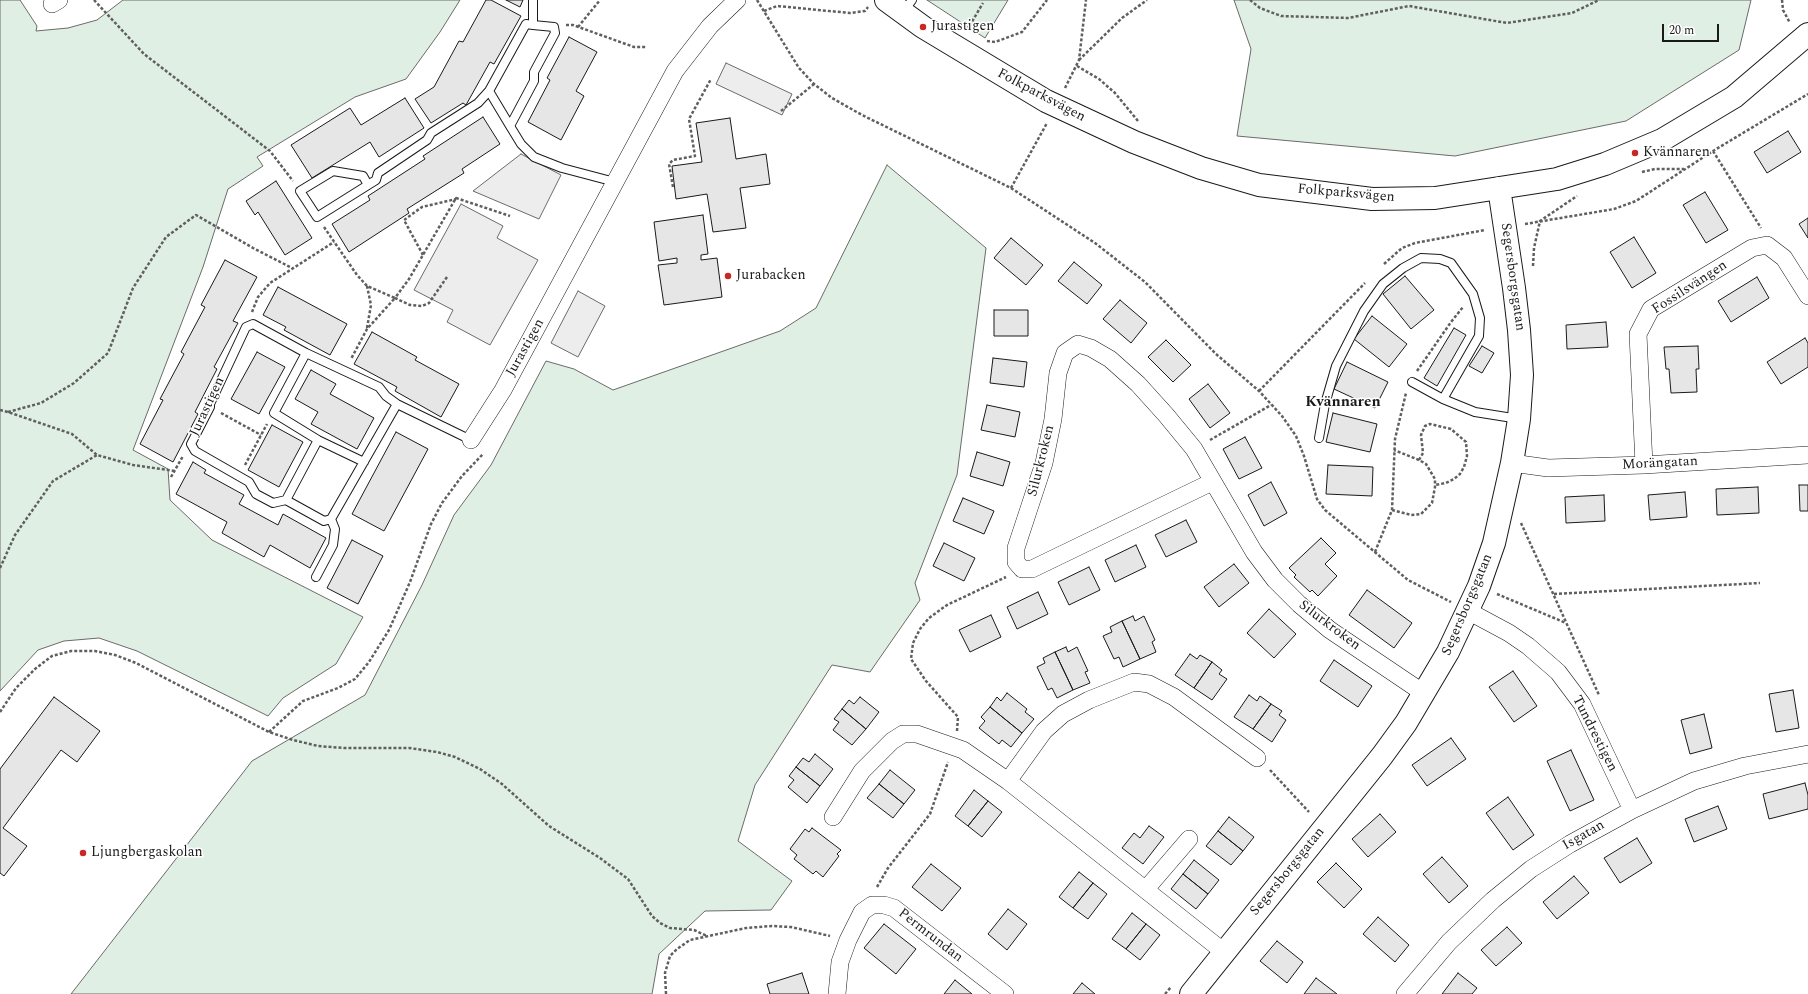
<!DOCTYPE html>
<meta charset="utf-8">
<style>
body{margin:0}
#map{position:relative;width:1808px;height:994px;overflow:hidden;background:#fff;font-family:Spectral,serif}
canvas{display:block}
.scale{position:absolute;left:1662px;top:24px;width:57px;height:18px;box-sizing:border-box;border:2px solid #1a1a1a;border-top:0;padding-left:5px;font-size:12px;line-height:14px;white-space:nowrap;color:#1a1a1a;-webkit-text-stroke:3px #fff;paint-order:stroke}
</style>
<div id="map">
<canvas width="1808" height="994"></canvas>
<div class="scale">20 m</div>
</div>
<script>
const ctx = document.querySelector('canvas').getContext('2d');
ctx.lineJoin = 'round';
function fillPath(path, color) { ctx.fillStyle = color; ctx.fill(path, 'evenodd'); }
const poly = rows => new Path2D(rows.map(r => 'M' + r).join(''));
function trace(path, color, width, dash) { ctx.strokeStyle = color; ctx.lineWidth = width; ctx.lineCap = dash ? 'butt' : 'round'; ctx.setLineDash(dash || []); ctx.stroke(path); }
function label(font, color, halo, rows, align = 'center') {
  ctx.font = font + ' Spectral,serif'; ctx.lineWidth = 3; ctx.setLineDash([]); ctx.textBaseline = 'middle'; ctx.strokeStyle = halo; ctx.fillStyle = color; for (const [text, x, y, turn = 0] of rows) {
    ctx.save(); ctx.translate(x, y); ctx.rotate((+turn || 0) * Math.PI / 180); ctx.textAlign = isNaN(turn) ? turn : align; if (halo) ctx.strokeText(text, 0, 0); ctx.fillText(text, 0, 0); ctx.restore();
  }
}
const green = poly([
 [0,0,20,0,37,26,36,31,68,28,97,20,123,0,460,0,440,32,406,79,355,97,257,157,263,166,228,189,203,267,133,450,168,469,170,500,212,540,363,617,336,664,283,698,268,716,137,651,99,638,64,641,38,650,0,691,0,0],
 [927,0,1008,0,985,38,927,0],
 [1234,0,1751,0,1739,50,1626,121,1455,156,1237,136,1251,49,1234,0],
 [887,165,986,248,957,475,915,583,920,600,870,672,832,665,755,785,738,841,792,881,771,910,705,911,659,954,652,994,71,994,252,761,365,695,422,585,454,515,491,465,546,361,574,369,613,390,780,331,816,308,887,165]
]);
fillPath(green, '#e0efe3');
trace(green, '#6a6a6a', 1);
const parking = poly([
 [726,63,792,94,782,115,716,84,726,63],
 [521,154,561,175,539,219,473,191,521,154],
 [461,204,503,226,497,238,538,260,490,345,447,322,453,310,414,290,461,204],
 [578,291,605,306,578,357,551,343,578,291]
]);
fillPath(parking, '#ededed');
trace(parking, '#6a6a6a', 1);
const building = poly([
 [486,0,491,0,521,16,494,64,490,62,466,105,463,103,431,123,415,99,434,87,459,41,463,42,486,0],
 [506,0,523,0,520,7,506,0],
 [569,37,597,52,576,91,584,96,561,140,528,122,550,80,547,78,569,37],
 [405,98,424,128,379,157,370,142,312,178,291,145,350,108,361,125,405,98],
 [483,117,500,144,462,169,464,173,407,209,409,213,349,252,332,224,370,200,368,196,425,159,423,156,483,117],
 [730,118,736,159,766,154,770,184,740,188,746,228,713,232,707,194,676,199,672,166,702,162,696,123,730,118],
 [1788,131,1801,152,1767,173,1754,152,1788,131],
 [276,181,312,238,285,255,258,212,255,215,246,201,276,181],
 [1705,192,1728,230,1706,243,1683,205,1705,192],
 [703,215,708,254,701,255,701,260,717,258,722,297,664,305,658,265,677,263,677,258,659,261,654,222,703,215],
 [1808,218,1808,238,1799,224,1808,218],
 [1634,237,1656,273,1632,288,1610,252,1634,237],
 [1011,238,1043,265,1026,285,994,258,1011,238],
 [225,260,257,277,233,321,238,323,214,367,217,369,195,412,198,414,173,462,140,444,163,400,160,399,184,354,181,352,205,307,201,305,225,260],
 [1074,262,1102,285,1087,304,1058,281,1074,262],
 [1405,276,1434,310,1411,329,1383,294,1405,276],
 [1757,277,1769,298,1731,322,1718,301,1757,277],
 [278,287,347,324,330,355,284,330,286,327,263,315,278,287],
 [1120,300,1147,323,1131,343,1103,319,1120,300],
 [994,310,1028,310,1028,336,994,336,994,310],
 [1372,316,1407,344,1389,367,1354,339,1372,316],
 [1606,322,1608,347,1567,349,1566,325,1606,322],
 [1454,328,1466,335,1437,386,1424,378,1454,328],
 [372,332,417,357,415,360,459,384,441,417,395,391,397,387,354,364,372,332],
 [1805,338,1808,343,1808,367,1781,384,1767,362,1805,338],
 [1166,340,1191,365,1173,382,1148,357,1166,340],
 [1482,346,1494,353,1482,373,1469,366,1482,346],
 [1698,346,1699,369,1696,369,1697,392,1671,393,1669,369,1666,369,1664,347,1698,346],
 [257,352,285,367,259,414,231,399,257,352],
 [993,358,1027,362,1024,387,990,383,993,358],
 [1347,362,1388,382,1375,408,1334,389,1347,362],
 [311,370,336,384,330,394,374,418,357,449,311,424,318,412,295,399,311,370],
 [1208,384,1230,413,1210,428,1189,399,1208,384],
 [987,405,1020,412,1015,437,981,430,987,405],
 [1333,413,1377,424,1370,452,1326,442,1333,413],
 [272,425,303,442,279,487,248,470,272,425],
 [396,432,428,449,384,531,352,514,396,432],
 [1245,437,1262,468,1239,479,1223,449,1245,437],
 [977,452,1010,462,1003,486,970,476,977,452],
 [193,462,206,470,204,473,244,495,239,504,278,525,283,514,326,538,310,568,270,545,264,557,222,533,227,522,176,494,193,462],
 [1328,465,1373,467,1372,496,1326,494,1328,465],
 [1271,482,1287,513,1264,526,1248,495,1271,482],
 [1799,485,1808,485,1808,511,1800,511,1799,485],
 [1758,487,1759,513,1717,515,1716,489,1758,487],
 [1685,492,1687,517,1650,520,1648,495,1685,492],
 [1604,495,1605,521,1566,523,1565,497,1604,495],
 [963,498,994,511,984,534,953,521,963,498],
 [1186,520,1197,542,1166,557,1155,535,1186,520],
 [1321,538,1336,553,1325,564,1337,576,1318,596,1312,590,1310,592,1294,577,1296,575,1289,568,1321,538],
 [352,540,383,556,358,604,327,588,352,540],
 [944,543,975,558,964,581,933,566,944,543],
 [1136,545,1146,567,1115,582,1105,560,1136,545],
 [1234,564,1249,583,1219,607,1204,587,1234,564],
 [1089,567,1100,590,1069,605,1058,582,1089,567],
 [1367,590,1412,623,1394,648,1349,615,1367,590],
 [1038,592,1048,614,1017,629,1007,607,1038,592],
 [1269,609,1296,634,1274,658,1247,633,1269,609],
 [991,615,1001,637,970,652,959,630,991,615],
 [1133,616,1135,621,1144,616,1155,640,1152,642,1156,652,1140,659,1122,621,1133,616],
 [1122,621,1140,659,1123,667,1119,657,1114,659,1103,636,1112,632,1110,627,1122,621],
 [1066,647,1068,652,1077,647,1088,671,1085,672,1090,683,1073,690,1055,652,1066,647],
 [1055,652,1073,690,1057,698,1052,688,1048,690,1037,667,1045,663,1043,658,1055,652],
 [1190,654,1197,659,1200,655,1212,662,1194,688,1175,675,1190,654],
 [1334,660,1372,686,1358,707,1320,681,1334,660],
 [1212,662,1222,670,1219,674,1227,679,1212,700,1194,688,1212,662],
 [1513,671,1537,706,1514,722,1489,687,1513,671],
 [1793,690,1799,728,1776,732,1769,694,1793,690],
 [1007,693,1027,709,1025,712,1034,719,1022,733,990,707,997,697,1001,701,1007,693],
 [1249,695,1257,701,1260,696,1271,704,1253,729,1234,717,1249,695],
 [54,697,100,731,77,762,61,750,3,828,27,846,4,876,0,873,0,769,54,697],
 [860,697,879,712,866,729,842,709,849,700,854,704,860,697],
 [1271,704,1282,711,1279,715,1286,720,1272,742,1253,729,1271,704],
 [990,707,1022,733,1011,747,1002,740,999,744,979,728,985,721,981,717,990,707],
 [842,709,866,729,852,745,833,730,839,722,834,719,842,709],
 [1704,714,1712,748,1690,754,1681,720,1704,714],
 [1451,738,1466,759,1427,786,1412,765,1451,738],
 [1571,750,1594,800,1570,811,1547,761,1571,750],
 [815,754,833,769,820,786,796,767,803,758,809,762,815,754],
 [796,767,820,786,807,803,788,787,794,780,789,776,796,767],
 [890,770,915,790,904,804,879,784,890,770],
 [1805,783,1808,795,1808,809,1769,819,1763,794,1805,783],
 [879,784,904,804,893,818,867,798,879,784],
 [974,790,988,801,968,826,955,816,974,790],
 [1508,797,1534,835,1513,850,1486,813,1508,797],
 [988,801,1002,812,982,837,968,826,988,801],
 [1718,806,1727,829,1694,842,1685,819,1718,806],
 [1380,814,1396,832,1368,857,1352,839,1380,814],
 [1229,817,1254,837,1243,851,1218,831,1229,817],
 [1149,826,1164,837,1143,864,1122,848,1134,833,1140,838,1149,826],
 [812,828,841,850,837,854,839,856,823,877,816,871,813,874,794,859,797,855,790,849,805,829,809,832,812,828],
 [1218,831,1243,851,1231,865,1206,846,1218,831],
 [1637,838,1652,863,1620,883,1604,858,1637,838],
 [1442,857,1468,886,1449,903,1423,874,1442,857],
 [1194,860,1219,880,1208,894,1183,874,1194,860],
 [1336,863,1362,889,1344,908,1317,882,1336,863],
 [931,864,961,888,942,911,912,887,931,864],
 [1079,872,1093,883,1073,908,1059,897,1079,872],
 [1183,874,1208,894,1196,909,1171,889,1183,874],
 [1574,876,1589,893,1557,919,1543,902,1574,876],
 [1093,883,1107,894,1088,919,1073,908,1093,883],
 [1008,909,1027,924,1007,950,988,934,1008,909],
 [1132,913,1146,924,1126,949,1112,939,1132,913],
 [1378,917,1409,945,1395,962,1363,934,1378,917],
 [884,924,916,949,896,974,864,948,884,924],
 [1146,924,1160,935,1140,960,1126,949,1146,924],
 [1507,927,1522,943,1496,966,1481,950,1507,927],
 [1277,941,1303,962,1287,983,1260,961,1277,941],
 [802,973,809,994,770,994,767,984,802,973],
 [1458,973,1477,988,1472,994,1442,994,1458,973],
 [1316,978,1337,994,1304,994,1316,978],
 [955,980,972,994,944,994,955,980],
 [1082,983,1095,994,1073,994,1082,983]
]);
fillPath(building, '#e6e6e6');
trace(building, '#1a1a1a', 1);
const lane = poly([
 [533,0,533,25,554,27,555,33,534,72,534,81,510,126,521,144,534,157,562,168,615,182],
 [903,12,912,0],
 [510,126,489,91,526,24,533,25],
 [368,185,317,217,300,191,333,171,363,176,368,185,376,180,378,173,427,140,431,133,478,103,489,91],
 [306,353,274,413,318,440,364,462],
 [1412,382,1443,399],
 [397,404,331,519,324,521,286,500,273,503,256,494,249,482,195,451,191,444,210,407,210,404,246,327,253,324,306,353,379,387,386,396,397,404,471,440],
 [1319,438,1325,404,1336,366,1364,311,1383,284,1403,268,1421,258,1440,259,1451,263,1473,294,1480,318,1479,336,1443,399,1475,412,1519,419],
 [286,500,318,440],
 [316,577,333,545,335,529,331,519]
]);
const street = poly([
 [52,4,59,0],
 [471,440,503,390,675,71,710,26,737,0],
 [1512,463,1548,468,1644,465,1808,455],
 [1644,465,1638,334,1651,309,1752,248,1767,245,1784,258,1808,296],
 [1212,482,1032,569,1022,569,1016,562,1016,548,1044,463,1053,419,1058,373,1065,353,1078,344,1091,348,1110,359,1138,384,1166,415,1194,449,1254,552,1275,580,1299,604,1330,630,1425,694],
 [1468,611,1509,633,1528,646,1558,672,1582,704,1632,810],
 [1008,781,1044,731,1063,714,1089,700,1134,682,1149,684,1174,697,1257,758],
 [833,817,862,771,892,741,903,734,917,734,963,750,1008,781,1224,952],
 [1146,889,1189,839],
 [837,994,840,962,848,940,862,912,872,905,884,905,894,908,1005,994],
 [1405,994,1449,942,1493,900,1531,869,1570,844,1632,810,1694,781,1745,766,1808,754]
]);
const secondary = poly([
 [886,0,923,27,1046,101,1134,142,1201,168,1259,185,1372,199,1435,198,1557,179,1605,164,1662,140,1734,97,1808,34],
 [1191,994,1382,756,1406,723,1448,652,1479,586,1494,543,1512,463,1519,419,1522,375,1519,330,1514,288,1499,188]
]);
trace(lane, '#1a1a1a', 10);
trace(street, '#1a1a1a', 18);
trace(secondary, '#1a1a1a', 24);
trace(poly([
 [94,0,144,54,270,151,293,181],
 [757,0,799,68,814,84,832,98,862,115,1011,188,1095,243,1145,282,1216,354,1259,391,1282,416,1296,436,1304,456,1317,499,1325,510,1408,580,1451,602],
 [1250,0,1260,8,1281,16,1348,18,1409,6,1507,23,1572,13,1599,0],
 [1782,0,1783,10,1790,23],
 [764,11,777,6,850,13,865,11,868,7],
 [566,25,573,25,634,47,646,47],
 [578,27,600,0],
 [967,30,983,3],
 [987,41,995,42,1022,32,1047,0],
 [1079,60,1122,18,1147,0],
 [1077,66,1099,79,1115,93,1138,121],
 [1065,88,1079,60,1086,0],
 [781,111,814,84],
 [1713,151,1761,228],
 [1642,172,1655,169,1684,169],
 [673,187,669,164,673,160,695,156,689,119,711,79],
 [1011,188,1047,123],
 [1525,224,1614,209,1636,201,1713,151,1808,94],
 [324,227,357,275,367,286,395,298,367,329,351,359],
 [423,255,404,220,422,207,456,199],
 [1384,264,1402,248,1415,243,1485,230],
 [1533,266,1534,248,1540,221,1577,196],
 [447,277,429,303,422,306,410,305,395,298,409,279,456,198,510,216],
 [252,312,258,297,270,283,334,242],
 [367,328,371,305,367,286],
 [1417,371,1451,322,1463,307],
 [1259,391,1365,283],
 [0,410,8,412,72,434,97,455,133,465,175,471],
 [8,412,41,403,74,383,108,353,133,288,166,237,196,215,253,248,292,268],
 [221,413,261,435],
 [1210,440,1271,405],
 [1419,460,1423,453,1421,435,1425,426,1430,424,1451,429,1466,442,1467,456,1464,467,1460,474,1454,479,1446,483,1435,485],
 [245,465,267,424],
 [171,477,183,456],
 [1392,510,1411,515,1421,514,1432,503,1435,487,1435,479,1426,464,1419,460,1394,450],
 [1521,523,1599,695],
 [1375,552,1392,510,1395,439,1406,393],
 [0,568,15,535,53,481,97,455],
 [1497,594,1566,623],
 [1554,594,1760,583],
 [0,712,16,688,35,669,52,656,71,651,95,651,115,655,136,663,269,732,293,740,318,746,344,748,409,748,437,752,455,757,480,769,502,784,549,826,600,858,628,879,652,916,660,923,670,928,694,930,707,936],
 [957,731,958,717,926,681,911,659,913,643,920,629,929,618,947,605,1006,577],
 [269,732,303,701,338,688,355,679,369,662,389,630,410,582,431,524,442,503,462,476,483,454],
 [1270,770,1309,812],
 [877,887,888,868,930,814,948,762],
 [666,994,665,973,670,956,677,949,690,940,746,928,772,926,791,927,830,936],
 [1165,994,1171,987]
]), '#5f5f5f', 2.5, [3, 2]);
trace(lane, '#fff', 8);
trace(street, '#fff', 17);
trace(secondary, '#fff', 22);
for (const [x, y, r, color] of [
 [923,27,4,"#c62828"],
 [1635,153,4,"#c62828"],
 [728,276,4,"#c62828"],
 [83,853,4,"#c62828"]
]) { const dot = new Path2D(); dot.arc(x, y, r, 0, 2 * Math.PI); ctx.fillStyle = color; ctx.fill(dot); trace(dot, '#fff', 1.5); }
label('14px', '#1a1a1a', '#fff', [
 ["Jurastigen",931,27],
 ["Kvännaren",1643,153],
 ["Jurabacken",736,276],
 ["Ljungbergaskolan",91,853]
], 'left');
label('14px', '#1a1a1a', '#fff', [
 ["Folkparksvägen",1041,96,28],
 ["Folkparksvägen",1346,194,5],
 ["Segersborgsgatan",1512,277,82],
 ["Fossilsvängen",1690,288,-33],
 ["Jurastigen",526,348,-61],
 ["Jurastigen",208,407,-65],
 ["Silurkroken",1042,461,-76],
 ["Morängatan",1660,464,-3],
 ["Segersborgsgatan",1468,605,-67],
 ["Silurkroken",1329,626,37],
 ["Tundrestigen",1594,734,63],
 ["Isgatan",1584,836,-30],
 ["Segersborgsgatan",1288,872,-51],
 ["Permrundan",930,936,38]
]);
label('bold 15px', '#1a1a1a', '#fff', [
 ["Kvännaren",1343,403]
]);
</script>
